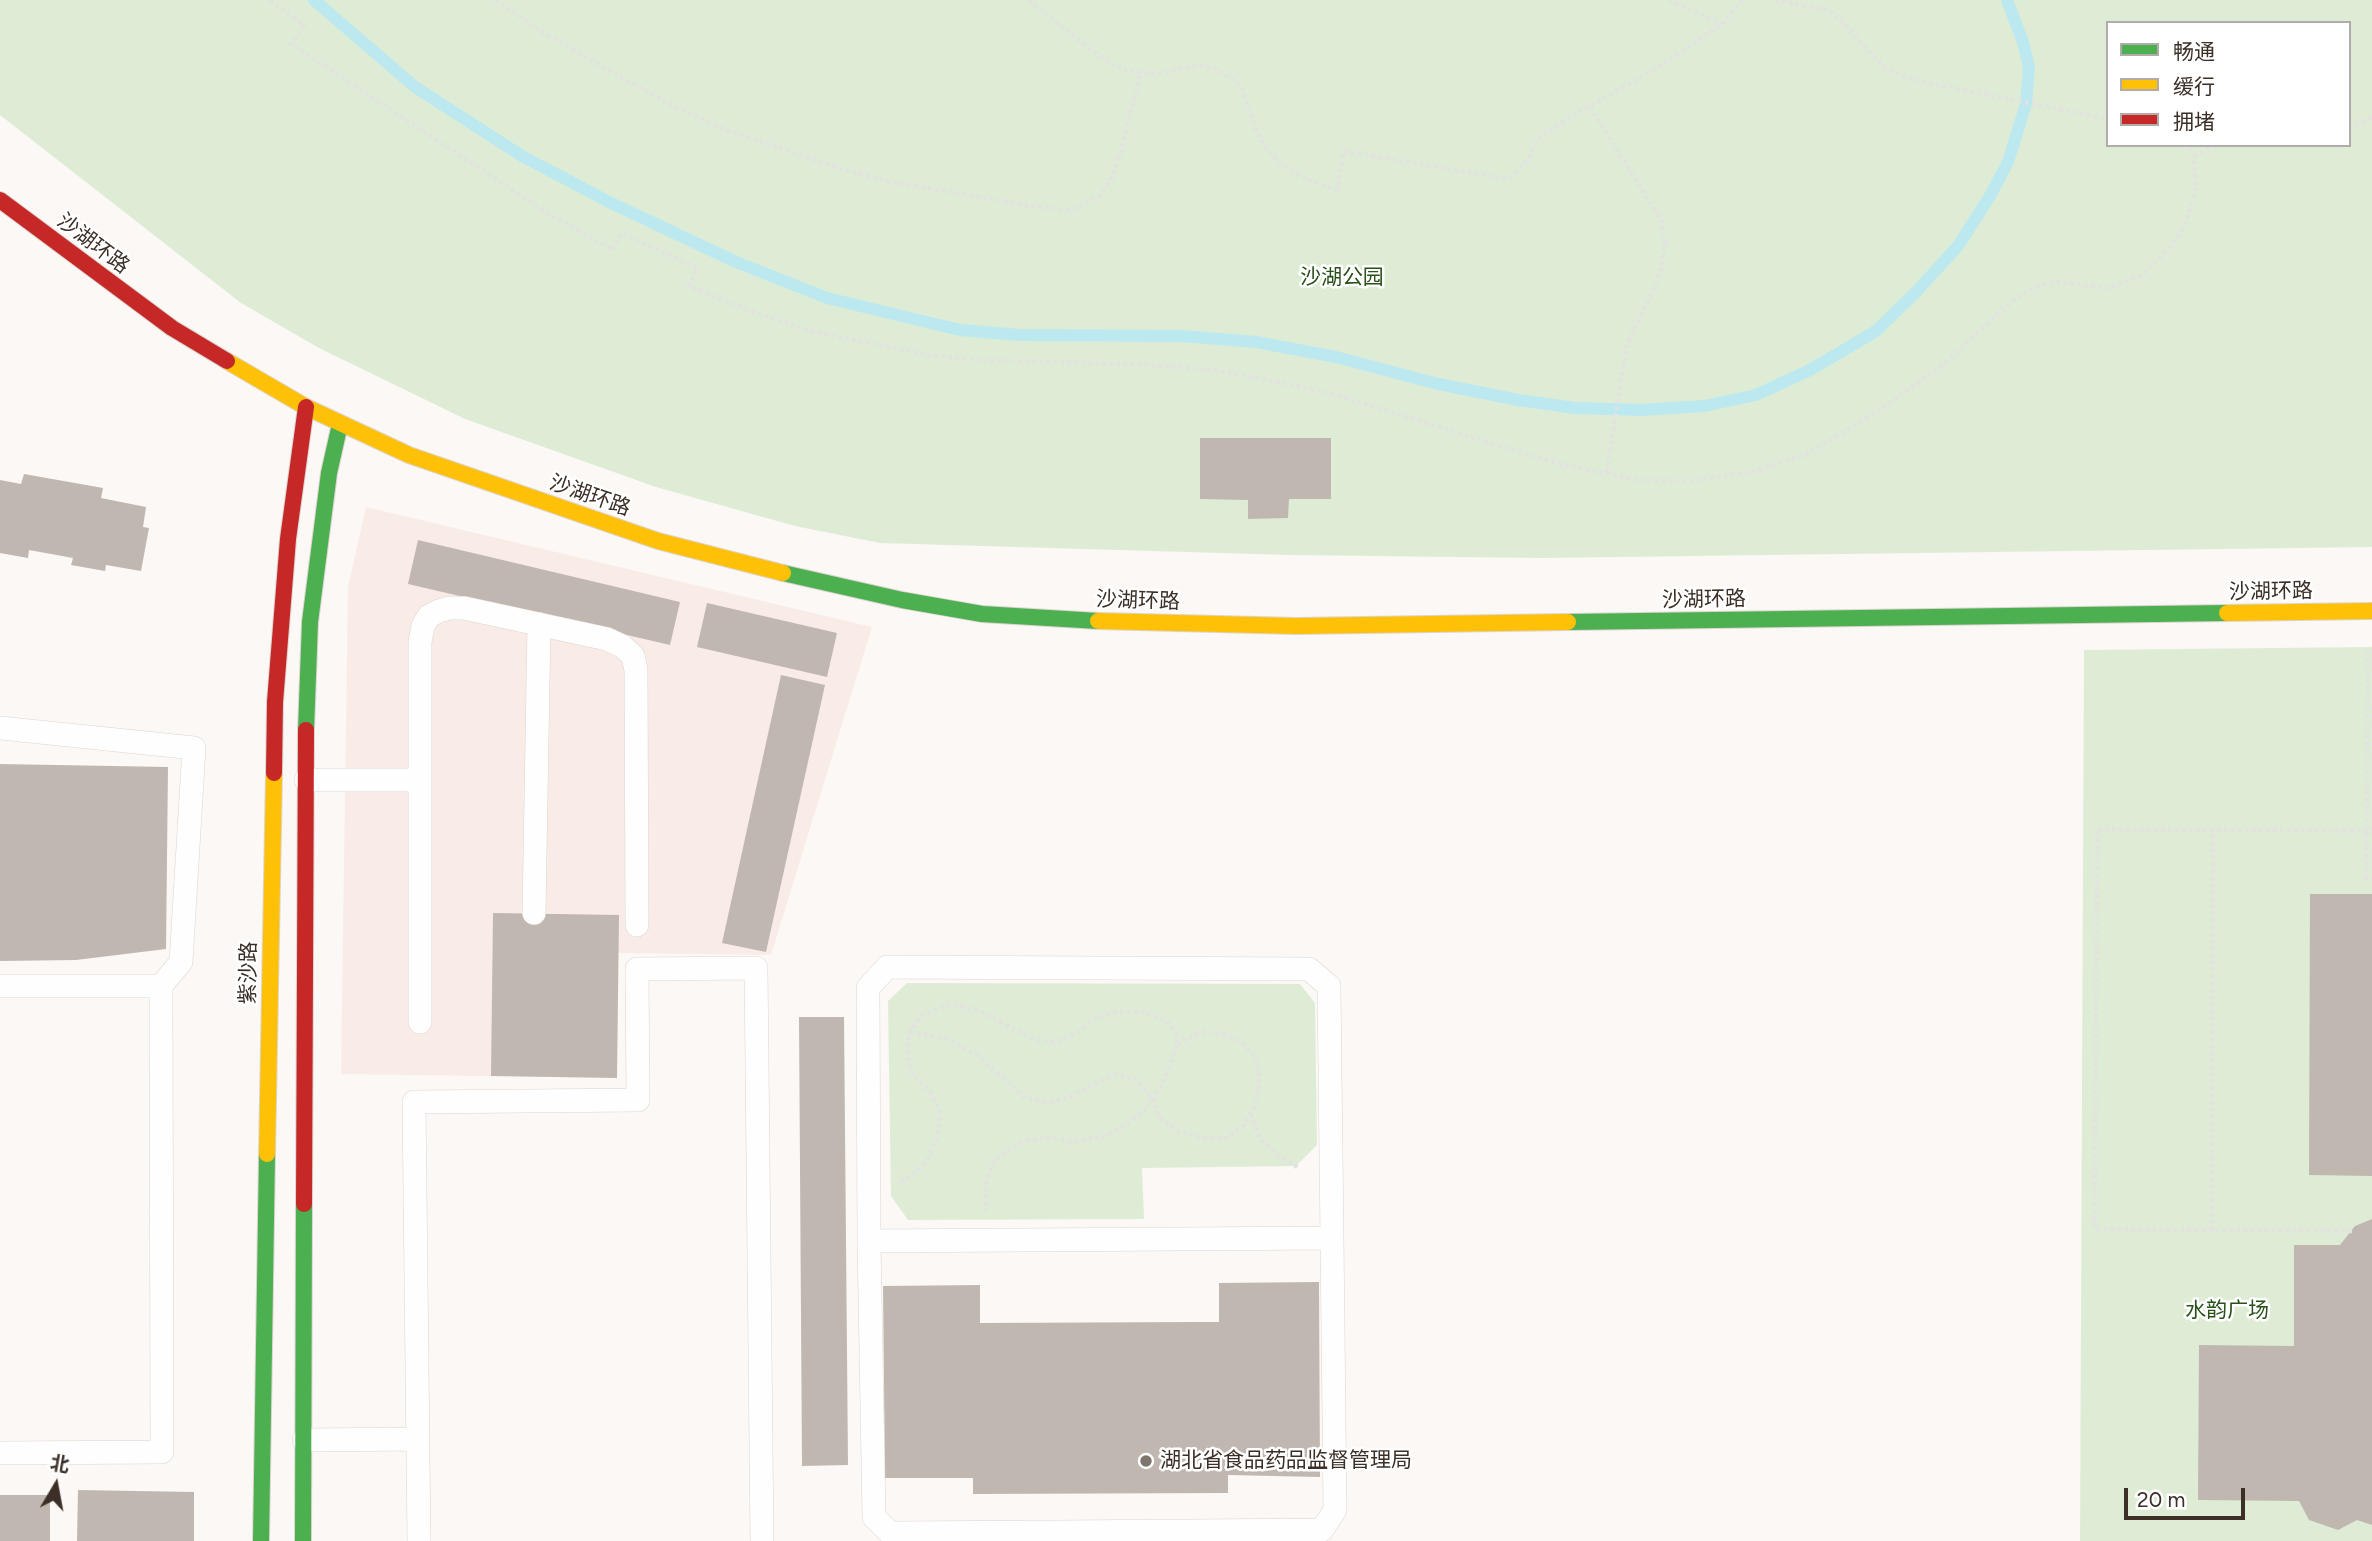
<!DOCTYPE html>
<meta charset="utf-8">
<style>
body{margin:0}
#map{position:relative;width:2372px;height:1541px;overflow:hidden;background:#fbf8f5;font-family:Figtree,"Noto Sans SC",sans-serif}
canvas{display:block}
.legend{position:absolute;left:2106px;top:21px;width:245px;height:126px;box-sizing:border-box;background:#fff;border:2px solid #b1aca9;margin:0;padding:9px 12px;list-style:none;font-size:21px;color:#3b2f27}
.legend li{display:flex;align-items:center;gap:14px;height:35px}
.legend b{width:35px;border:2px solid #b1aca9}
.north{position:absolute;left:21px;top:1450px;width:70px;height:70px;-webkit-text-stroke:5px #fff;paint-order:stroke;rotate:10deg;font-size:19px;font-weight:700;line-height:28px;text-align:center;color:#3b2f27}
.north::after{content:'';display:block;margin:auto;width:24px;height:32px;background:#3b2f27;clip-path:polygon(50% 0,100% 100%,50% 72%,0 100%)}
.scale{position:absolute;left:2124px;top:1488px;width:121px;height:32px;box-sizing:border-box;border:4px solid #3b2f27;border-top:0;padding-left:9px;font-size:21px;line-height:24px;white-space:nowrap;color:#3b2f27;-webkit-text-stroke:5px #fff;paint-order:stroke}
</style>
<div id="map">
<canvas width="2372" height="1541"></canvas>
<ul class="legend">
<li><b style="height:9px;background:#4caf50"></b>畅通</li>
<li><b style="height:9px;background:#ffc107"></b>缓行</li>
<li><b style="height:9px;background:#c62828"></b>拥堵</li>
</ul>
<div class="north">北</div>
<div class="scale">20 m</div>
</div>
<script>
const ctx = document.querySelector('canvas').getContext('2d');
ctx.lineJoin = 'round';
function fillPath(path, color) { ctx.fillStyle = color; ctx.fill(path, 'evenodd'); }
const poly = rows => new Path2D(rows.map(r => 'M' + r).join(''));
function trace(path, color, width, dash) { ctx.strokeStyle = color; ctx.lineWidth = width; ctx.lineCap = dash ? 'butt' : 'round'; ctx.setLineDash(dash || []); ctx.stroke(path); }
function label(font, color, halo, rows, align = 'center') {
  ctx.font = font + ' Figtree,"Noto Sans SC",sans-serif'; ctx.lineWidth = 5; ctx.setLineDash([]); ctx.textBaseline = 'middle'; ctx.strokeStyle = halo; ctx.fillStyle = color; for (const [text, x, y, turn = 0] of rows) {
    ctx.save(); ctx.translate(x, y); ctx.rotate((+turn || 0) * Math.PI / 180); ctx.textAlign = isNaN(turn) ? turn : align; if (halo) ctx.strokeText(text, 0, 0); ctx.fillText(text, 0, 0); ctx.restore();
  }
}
fillPath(poly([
 [366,507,872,627,771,955,618,953,617,1078,341,1074,348,587]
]), '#f9ece7');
fillPath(poly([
 [0,0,2372,0,2372,547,1541,558,1290,555,880,543,795,526,656,487,465,419,319,348,241,303,0,115],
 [2108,23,2349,23,2349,145,2108,145],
 [2372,647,2372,1541,2080,1541,2084,650],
 [907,983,1300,984,1315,1003,1317,1145,1296,1166,1142,1168,1144,1219,908,1220,891,1196,888,1001]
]), '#deecd6');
trace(poly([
 [314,0,415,87,522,156,611,203,736,262,827,298,960,330,1020,335,1182,336,1256,342,1336,357,1438,384,1518,400,1575,408,1641,410,1704,406,1756,395,1810,370,1876,331,1916,292,1958,246,1990,196,2008,162,2026,104,2029,67,2023,42,2007,0]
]), '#bce8f0', 12);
fillPath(poly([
 [1200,438,1331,438,1331,499,1289,499,1288,518,1248,519,1248,500,1200,499],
 [24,474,103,488,101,498,146,507,143,527,149,528,141,571,106,565,105,571,71,565,73,558,29,550,28,558,0,553,0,480,21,484],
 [418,540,680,602,670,645,408,584],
 [707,603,837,633,827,677,697,647],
 [781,675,825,685,766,952,722,943],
 [0,764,168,767,166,949,76,960,0,961],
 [2310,894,2372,894,2372,1176,2309,1175],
 [493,913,619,915,617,1078,491,1076],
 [799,1017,844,1017,848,1465,802,1466],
 [2372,1219,2372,1525,2357,1520,2338,1530,2309,1520,2299,1501,2198,1500,2199,1345,2294,1346,2294,1245,2340,1245,2355,1226],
 [1319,1282,1320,1477,1228,1475,1228,1493,973,1494,973,1478,885,1478,883,1286,980,1285,980,1323,1194,1322,1219,1322,1219,1283],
 [78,1490,194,1492,194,1541,77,1541],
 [0,1495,50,1495,50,1541,0,1541]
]), '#c0b7b0');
const lane = poly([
 [0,728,194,748,181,962,161,986],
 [306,780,419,780],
 [534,913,539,624],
 [0,986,161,986,162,1452,0,1453],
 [420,1022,420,642,423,626,429,616,439,611,449,608,464,608,607,639,622,646,633,656,636,670,637,925],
 [869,1241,1332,1238,1335,1510,1322,1530,1056,1532,890,1533,874,1517,869,1241,868,988,887,967,1309,969,1329,986,1332,1238],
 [304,1440,418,1439],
 [419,1541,414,1102,638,1100,637,969,756,968,762,1541]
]);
const fast = poly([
 [783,573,902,600,982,614,1098,621],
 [1568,622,2227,613],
 [306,730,310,622,329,473,340,424],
 [261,1541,267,1154],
 [303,1541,304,1204]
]);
const slow = poly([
 [227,361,306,407,409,455,658,541,783,573],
 [2227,613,2372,611],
 [1098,621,1296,626,1568,622],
 [267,1154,274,773]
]);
const jam = poly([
 [0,200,172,328,227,361],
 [274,773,275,702,288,539,306,407],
 [304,1204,306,730]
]);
trace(lane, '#ddd4cf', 24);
trace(fast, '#ddd4cf', 18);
trace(slow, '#ddd4cf', 18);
trace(jam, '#ddd4cf', 18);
trace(poly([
 [270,0,304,25,291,44,546,212,613,250,621,233,697,268,689,286,743,308,811,331,929,355,977,360,1155,365,1214,370,1272,381,1326,392,1556,463,1636,480,1689,481,1751,472,1808,454,1886,406,1944,364,2000,311,2022,294,2040,285,2058,282,2108,288,2142,275,2167,250,2185,225,2196,188,2194,156,2189,145],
 [495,0,541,31,601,66,669,104,724,129,844,170,893,182,1037,207,1072,210,1099,196,1112,178,1120,154,1140,74],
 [1028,0,1093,51,1113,65,1128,71,1154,74,1199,65,1215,68,1241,86,1257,132,1266,149,1279,162,1294,173,1311,181,1337,190,1344,151,1508,179,1517,172,1528,159,1538,140,1570,117,1665,63,1722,24,1742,0],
 [1669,0,1722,24],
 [1775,0,1830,11,1841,20,1872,55,1887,69,1898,74,1924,82,2108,119],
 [1590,107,1655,210,1661,220,1665,243,1662,266,1655,287,1627,344,1606,475],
 [2349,129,2372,117],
 [2194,156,2215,145],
 [2368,651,2367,878,2372,878],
 [910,1032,949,1039,978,1056,1025,1098,1048,1102,1068,1098,1093,1084,1116,1074,1136,1079,1153,1099,1159,1118,1178,1131,1207,1139,1227,1138,1243,1126,1255,1106,1260,1079,1255,1056,1241,1042,1223,1034,1203,1032,1187,1038,1176,1047],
 [1251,1114,1260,1139,1280,1157,1299,1168],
 [901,1181,907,1180,926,1163,938,1136,940,1109,930,1092,913,1075,907,1056,909,1032,923,1015,951,1004,980,1011,1034,1040,1056,1042,1076,1033,1094,1019,1115,1012,1143,1012,1167,1021,1176,1032,1176,1048,1161,1087,1145,1109,1126,1125,1102,1137,1072,1142,1047,1138,1026,1141,1006,1150,991,1165,986,1184,986,1211],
 [2212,1230,2213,830],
 [2352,1231,2095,1229,2097,829,2372,831]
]), '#e3e2e1', 4.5, [3.5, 3.5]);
trace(lane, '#fefefe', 23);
trace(fast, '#4caf50', 16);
trace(slow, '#ffc107', 16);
trace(jam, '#c62828', 16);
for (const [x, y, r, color] of [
 [1146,1461,7,"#7e756f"]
]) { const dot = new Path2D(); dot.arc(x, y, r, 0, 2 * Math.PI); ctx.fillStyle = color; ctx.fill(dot); trace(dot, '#fff', 2.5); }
label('21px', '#3b2f27', '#fff', [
 ["沙湖环路",93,244,37],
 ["沙湖环路",590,496,19],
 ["沙湖环路",2271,592,-1],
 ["沙湖环路",1704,600,-1],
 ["沙湖环路",1138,601,2],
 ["紫沙路",249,973,-89]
]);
label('21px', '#295119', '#fff', [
 ["沙湖公园",1342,278],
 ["水韵广场",2227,1311]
]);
label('21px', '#3b2f27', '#fff', [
 ["湖北省食品药品监督管理局",1160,1461]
], 'left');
</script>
